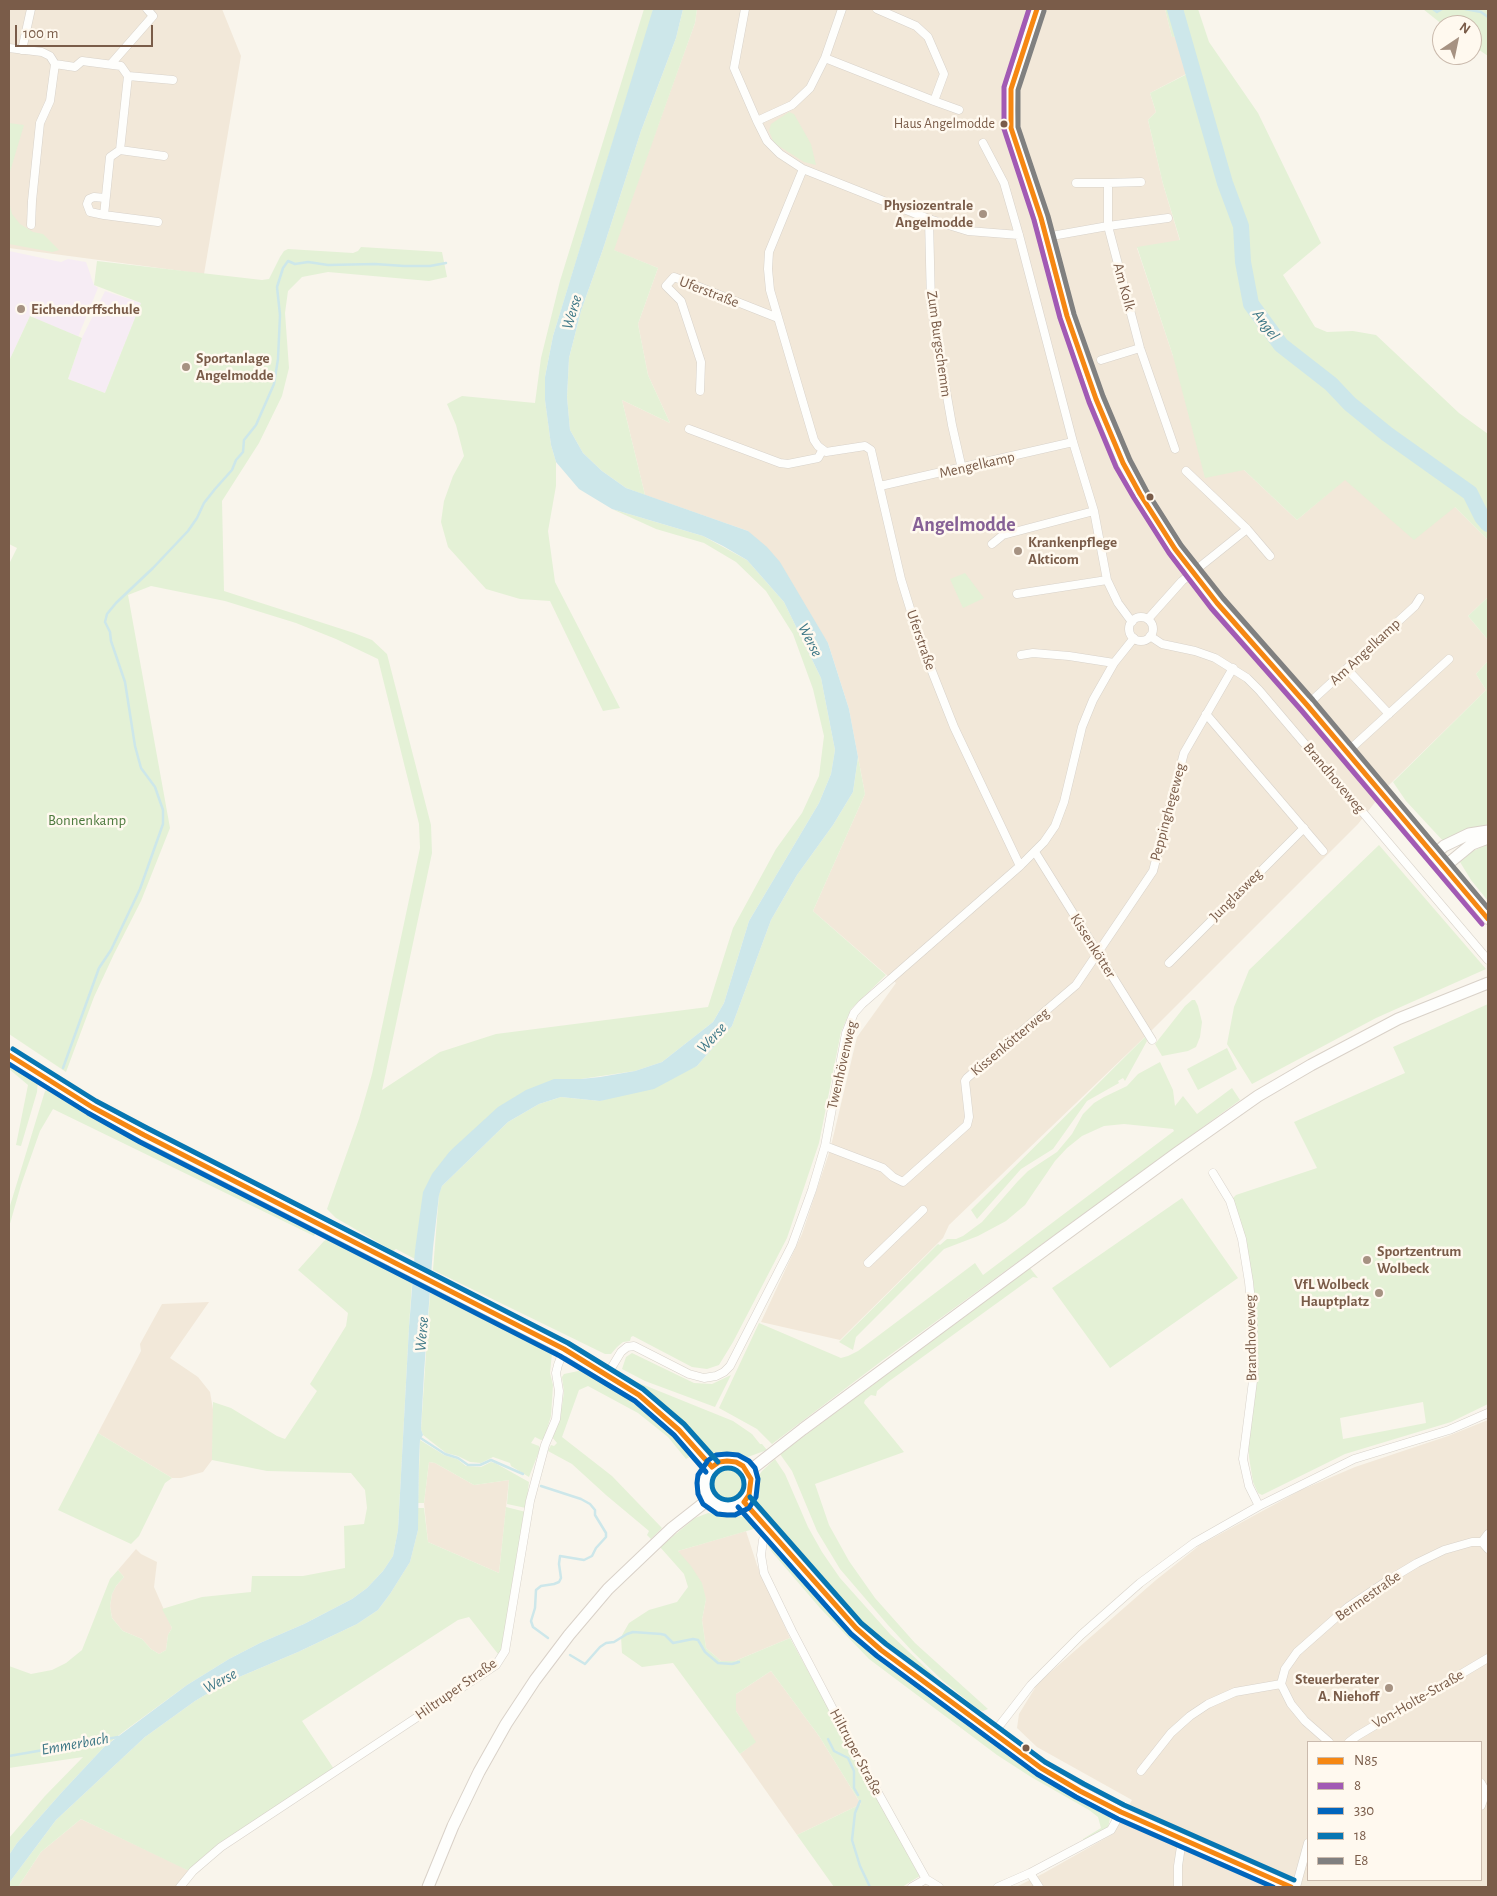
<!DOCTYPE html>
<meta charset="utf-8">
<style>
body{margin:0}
#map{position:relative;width:1497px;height:1896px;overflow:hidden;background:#f9f5ec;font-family:"Alegreya Sans",sans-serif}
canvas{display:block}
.frame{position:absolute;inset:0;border:10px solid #7a5c49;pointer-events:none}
.legend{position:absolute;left:1307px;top:1741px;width:175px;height:140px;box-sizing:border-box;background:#fff9ef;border:1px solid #cabaad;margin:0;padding:6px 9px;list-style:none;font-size:15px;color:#7a5c49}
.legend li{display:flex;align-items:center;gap:10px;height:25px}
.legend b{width:25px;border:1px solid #cabaad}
.north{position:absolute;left:1432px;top:15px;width:50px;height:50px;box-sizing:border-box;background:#fff9ef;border:1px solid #cabaad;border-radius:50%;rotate:34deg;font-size:14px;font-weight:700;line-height:20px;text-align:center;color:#7a5c49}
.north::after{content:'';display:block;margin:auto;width:18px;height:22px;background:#a69282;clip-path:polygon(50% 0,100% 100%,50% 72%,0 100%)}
.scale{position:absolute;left:15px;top:25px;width:138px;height:22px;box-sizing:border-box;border:2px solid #7a5c49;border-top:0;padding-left:6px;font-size:15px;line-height:18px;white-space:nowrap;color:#7a5c49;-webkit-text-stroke:4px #fff9ef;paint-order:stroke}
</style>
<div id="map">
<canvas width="1497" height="1896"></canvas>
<div class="frame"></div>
<ul class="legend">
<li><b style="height:6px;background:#f68712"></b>N85</li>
<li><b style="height:6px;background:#a25ab4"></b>8</li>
<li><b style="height:6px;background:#0065bd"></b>330</li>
<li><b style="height:6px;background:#0776b2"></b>18</li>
<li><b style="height:6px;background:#808080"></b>E8</li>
</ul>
<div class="north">N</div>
<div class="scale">100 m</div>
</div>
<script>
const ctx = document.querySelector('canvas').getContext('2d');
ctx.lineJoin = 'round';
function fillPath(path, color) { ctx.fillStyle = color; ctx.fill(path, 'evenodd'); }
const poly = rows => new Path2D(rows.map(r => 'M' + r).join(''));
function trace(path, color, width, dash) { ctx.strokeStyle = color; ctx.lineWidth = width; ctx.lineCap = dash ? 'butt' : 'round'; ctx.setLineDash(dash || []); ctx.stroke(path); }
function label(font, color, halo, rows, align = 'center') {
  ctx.font = font + ' "Alegreya Sans",sans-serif'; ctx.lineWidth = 5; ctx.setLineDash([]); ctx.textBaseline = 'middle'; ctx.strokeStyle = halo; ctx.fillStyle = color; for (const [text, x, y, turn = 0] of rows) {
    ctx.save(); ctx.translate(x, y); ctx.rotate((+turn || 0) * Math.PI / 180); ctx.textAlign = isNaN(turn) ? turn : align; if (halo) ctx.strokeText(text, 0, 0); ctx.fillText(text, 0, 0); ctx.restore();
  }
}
fillPath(poly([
 [9,9,222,9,241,56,204,274,9,248],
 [697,9,1165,9,1172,37,1179,37,1190,72,1150,93,1156,112,1148,120,1163,184,1180,241,1137,248,1173,356,1244,470,1297,520,1345,479,1455,507,1488,540,1488,597,1468,616,1488,640,1488,661,1476,674,1486,690,1387,787,1358,824,1151,1031,949,1225,943,1238,840,1340,761,1322,802,1234,830,1150,857,1037,896,983,813,911,865,794,849,709,828,643,748,531,645,495,622,400,670,423,648,375,638,324,658,268,613,250,695,23],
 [209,1302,170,1358,198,1377,210,1392,214,1415,212,1460,203,1472,181,1478,172,1478,98,1433,141,1351,140,1344,162,1304],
 [1488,1420,1488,1887,1016,1887,1044,1873,1113,1834,1132,1800,1037,1747,1017,1728,1019,1714,1038,1683,1156,1580,1200,1545,1301,1490,1355,1467,1448,1436],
 [1308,1742,1481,1742,1481,1880,1308,1880],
 [429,1462,435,1463,474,1485,509,1480,499,1573,428,1542,424,1503],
 [746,1531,757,1565,790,1638,735,1661,721,1661,706,1648,702,1620,706,1599,678,1551],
 [136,1549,141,1554,157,1562,154,1587,172,1628,168,1635,166,1650,159,1654,151,1649,142,1639,123,1631,112,1618,110,1606,112,1594,116,1586,124,1577,118,1570],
 [771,1671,819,1736,861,1804,797,1835,740,1754,755,1742,736,1711,736,1694],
 [81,1819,180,1866,189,1871,176,1887,18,1887,41,1852]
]), '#f2e8d9');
fillPath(poly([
 [9,251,61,262,68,259,86,262,94,285,98,288,78,337,30,316,9,361],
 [105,291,141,303,105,393,68,379,82,338]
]), '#f6ecf4');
fillPath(poly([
 [644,9,653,9,652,15,553,336,545,377,545,400,551,445,556,462,556,486,548,531,555,582,620,708,603,711,550,601,520,599,486,589,448,547,441,522,444,501,453,476,464,456,456,425,447,404,462,396,535,403,541,358,560,281],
 [683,9,697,9,695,23,614,250,658,268,638,324,648,375,670,423,622,400,645,495,626,488,602,471,583,453,570,430,567,397,569,358,581,311,603,249,641,131,676,38],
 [1165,9,1198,9,1209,42,1258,113,1321,243,1283,275,1315,327,1327,332,1353,331,1376,335,1459,413,1488,434,1488,540,1455,507,1414,540,1345,480,1297,520,1244,470,1205,478,1173,356,1137,247,1180,240,1163,184,1148,120,1156,112,1150,93,1193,71,1184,36,1172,37],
 [1423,9,1488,9,1488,56,1472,45,1472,25,1443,25],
 [789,112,794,114,811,144,816,165,804,162,774,143,769,131,771,124],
 [9,123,24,125,9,175],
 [9,202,12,214,20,224,33,232,43,234,59,250,52,252,9,244],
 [361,247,442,252,447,277,429,281,328,272,302,277,288,291,285,313,289,368,282,396,259,443,222,501,224,591,354,633,372,640,387,654,431,825,432,853,382,1090,440,1052,496,1034,708,1007,733,928,776,849,802,813,819,776,824,736,813,689,793,634,766,591,736,562,704,543,656,529,612,509,703,536,747,560,784,602,821,678,835,750,831,774,819,803,749,921,724,1003,713,1022,662,1062,635,1071,581,1079,450,1151,415,1250,415,1259,396,1249,393,1251,336,1218,327,1209,359,1119,372,1074,420,848,419,824,378,659,336,639,296,623,225,601,151,586,128,595,170,828,141,901,114,954,94,997,66,1072,9,1034,9,564,17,548,9,544,9,361,30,316,82,338,68,379,105,393,141,303,94,285,97,261,262,280,269,279,280,257,284,251,288,249,353,253,358,251],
 [965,573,984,598,963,608,950,579],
 [1488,597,1488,640,1468,616],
 [1209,602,1347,761,1369,791,1206,604],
 [1488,661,1488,824,1463,832,1444,842,1406,801,1393,782,1486,690,1476,674],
 [858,757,865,794,813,911,886,975,851,1009,841,1032,819,1143,787,1238,733,1342,719,1365,707,1369,692,1367,633,1336,631,1337,630,1341,623,1342,617,1347,611,1354,605,1354,433,1270,439,1194,442,1186,508,1122,539,1104,561,1097,600,1101,697,1066,732,1026,771,920,797,875,833,825,853,792],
 [1488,844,1488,901,1471,880,1460,862,1473,851],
 [1379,845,1486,969,1376,1018,1252,1084,1227,1044,1234,1007,1249,970],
 [1192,1000,1195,1000,1198,1006,1202,1022,1200,1037,1196,1047,1188,1051,1162,1056,1155,1044,1185,1006],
 [1488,1004,1488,1404,1451,1422,1345,1454,1262,1495,1258,1493,1253,1482,1249,1457,1247,1423,1254,1373,1249,1282,1230,1201,1236,1195,1317,1168,1294,1122,1405,1073,1393,1047],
 [1423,1402,1426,1423,1343,1439,1340,1418],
 [1145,1037,1147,1041,1125,1081,1123,1078,1118,1081,1119,1083,1087,1101,1053,1149,1021,1169,977,1219,971,1210],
 [1227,1048,1237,1069,1198,1090,1187,1069],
 [9,1062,38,1080,37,1092,21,1146,16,1145,28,1085,9,1069],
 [1160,1062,1173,1090,1175,1106,1183,1096,1197,1114,1232,1088,1240,1100,883,1360,772,1444,757,1429,719,1408,759,1323,841,1358,848,1356,858,1351,975,1263,983,1275,1174,1131,1173,1129,1124,1124,1104,1126,1082,1136,1067,1148,1055,1161,1025,1205,1006,1221,978,1236,944,1249,856,1337,853,1350,839,1342,938,1244,940,1245,947,1239,956,1239,963,1236,982,1222,1018,1181,1028,1171,1057,1152,1072,1134,1083,1114,1094,1103,1104,1097,1127,1086,1138,1074],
 [49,1090,313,1227,316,1232,314,1236,53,1109,40,1131,21,1185,9,1227,9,1209,45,1091],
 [1182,1198,1238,1278,1110,1368,1052,1288],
 [330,1238,334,1238,392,1268,392,1272,412,1283,409,1327,398,1530,393,1556,383,1571,367,1588,352,1599,304,1624,260,1643,229,1659,187,1685,123,1732,104,1747,62,1792,17,1843,9,1855,9,1838,45,1796,83,1757,9,1768,9,1666,31,1674,52,1670,66,1663,82,1650,110,1579,118,1570,124,1577,116,1586,112,1594,110,1606,112,1618,123,1631,142,1639,151,1649,159,1654,166,1650,168,1635,172,1628,162,1609,202,1597,251,1592,252,1576,303,1576,345,1568,344,1526,364,1524,367,1508,365,1490,351,1473,267,1471,212,1460,212,1453,213,1402,231,1408,277,1436,285,1439,317,1391,310,1384,346,1326,348,1313,298,1270,324,1241],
 [1030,1268,1038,1278,1033,1277,888,1382,877,1391,876,1396,871,1395,865,1400,864,1403,904,1452,815,1484,829,1525,849,1561,875,1598,915,1643,988,1709,983,1711,979,1710,943,1681,913,1652,888,1625,840,1569,817,1531,792,1471,780,1454],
 [430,1293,449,1301,452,1298,479,1311,544,1345,552,1353,550,1373,553,1385,551,1416,544,1439,541,1440,535,1437,531,1443,539,1446,540,1449,529,1477,511,1466,510,1463,493,1457,481,1463,470,1462,458,1456,446,1453,423,1435,421,1429],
 [632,1353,694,1383,712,1384,731,1375,715,1407,645,1381,622,1369,626,1357],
 [583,1370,612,1385,640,1404,672,1431,693,1455,686,1459,668,1437,638,1413,588,1386,579,1390,562,1437,612,1476,662,1528,651,1539,647,1535,649,1531,606,1495,572,1464,548,1451,551,1445,554,1446,557,1443,552,1437,562,1406,564,1392,562,1377,564,1374],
 [619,1372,639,1383,733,1421,752,1434,760,1444,762,1444,767,1450,745,1458,715,1455,701,1446,662,1408,620,1377],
 [98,1433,172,1478,165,1483,139,1536,131,1544,58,1510],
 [420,1440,444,1455,457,1459,466,1466,481,1467,491,1462,495,1463,529,1482,526,1508,507,1504,509,1480,474,1485,435,1463,429,1462,424,1503,418,1503],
 [775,1459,785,1474,808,1527,822,1552,840,1578,890,1634,961,1701,983,1718,975,1715,909,1667,875,1638,835,1597,769,1522,757,1504,756,1486,757,1478,762,1471],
 '710 1484a18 18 0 1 1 36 0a18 18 0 1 1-36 0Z',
 [506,1507,526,1512,502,1649,498,1654,469,1617,458,1620,302,1721,334,1769,205,1855,189,1871,81,1819,41,1852,18,1887,9,1887,9,1883,56,1820,145,1737,195,1701,225,1683,298,1652,357,1624,378,1610,390,1594,410,1562,418,1530,418,1508,424,1508,428,1542,499,1573],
 [708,1513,745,1517,757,1527,759,1526,870,1646,894,1666,1036,1771,1107,1810,1110,1818,1108,1828,1084,1842,1083,1839,1101,1828,1098,1817,1089,1810,1031,1777,997,1755,869,1659,820,1608,772,1552,757,1528,678,1551,691,1566,702,1583,706,1599,702,1620,706,1648,721,1661,735,1661,790,1638,920,1876,902,1887,834,1887,797,1835,861,1804,819,1736,771,1671,736,1694,736,1711,756,1742,740,1754,673,1663,642,1667,622,1653,621,1637,629,1623,649,1610,677,1602,688,1587,684,1574,660,1547,695,1518]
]), '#e4f1d6');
fillPath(poly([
 [653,9,683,9,676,38,641,131,603,249,581,311,569,358,567,397,570,430,583,453,602,471,626,488,748,531,767,547,780,562,828,643,849,709,858,757,853,792,833,825,797,875,771,920,732,1026,697,1066,654,1089,600,1101,561,1097,539,1104,508,1122,442,1186,439,1195,433,1248,424,1373,421,1429,423,1435,420,1440,419,1461,418,1530,410,1562,390,1594,378,1610,357,1624,298,1652,225,1683,195,1701,145,1737,56,1820,9,1883,9,1855,17,1843,62,1792,104,1747,187,1685,229,1659,260,1643,304,1624,352,1599,367,1588,383,1571,393,1556,398,1530,409,1327,415,1250,423,1192,432,1174,450,1151,498,1107,526,1090,554,1079,581,1079,600,1077,635,1071,662,1062,713,1022,724,1003,749,921,819,803,831,774,835,750,821,678,784,602,747,560,723,546,703,536,612,509,579,489,556,462,551,445,545,400,545,377,553,336]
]), '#cde7ea');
fillPath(poly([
 [412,1261,435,1273,433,1292,410,1281]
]), '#f9f5ec');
trace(poly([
 [1433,9,1437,12,1442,9],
 [1465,9,1481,12,1488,17],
 [63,1068,99,968,111,950,140,889,163,824,163,810,155,787,141,768,135,746,125,682,111,641,110,632,105,622,107,614,116,603,153,568,188,531,197,518,204,503,215,489,232,470,236,460,243,452,244,440,256,425,274,384,278,359,280,315,277,287,283,268,288,261,295,264,308,262,328,265,375,264,404,266,430,266,446,263],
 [419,1437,445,1454,458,1458,468,1465,480,1465,491,1460,523,1474],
 [541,1486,581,1499,590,1504,595,1510,595,1515,606,1533,606,1537,596,1548,592,1556,584,1560,560,1556,559,1564,561,1578,559,1582,554,1584,541,1586,536,1590,535,1608,531,1621,533,1627,548,1638],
 [570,1655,585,1664,600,1647,606,1643,614,1642,627,1634,633,1632,661,1634,665,1635,673,1643,693,1639,698,1640,705,1652,718,1663,732,1664,739,1662],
 [828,1739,834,1751,848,1758,854,1771,854,1788,858,1795],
 [9,1756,118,1737],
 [860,1801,855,1813,852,1840,860,1866,870,1887]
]), '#cde7ea', 2.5);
trace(poly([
 [1175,9,1225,183,1241,226,1243,262,1251,304,1281,345,1331,384,1350,404,1387,434,1470,493,1482,517,1488,524]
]), '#cde7ea', 16);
const minor = poly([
 [745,9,734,68,757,121],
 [842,9,825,58,810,88,792,105,757,121,767,141,780,154,803,169,929,219,968,231,1019,235],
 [9,48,42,52,50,56,55,64,50,101,40,123,32,201,31,225],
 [22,50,31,9],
 [825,58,934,101,944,74,928,37,916,26,877,9],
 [55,64,75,67,82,61,121,66,128,76,120,150,110,157,104,215,158,222],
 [111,64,153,16,147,9],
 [128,76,173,80],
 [934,101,959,110],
 [983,143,1004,183,1019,235,1073,442,1094,511,1107,580,1118,603,1132,622],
 [120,150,164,156],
 [803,169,769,252,768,269,770,290,814,440,818,446,826,452,865,446,871,450,901,579,920,641,954,727,1020,866],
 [1141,182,1108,183,1108,226,1168,218],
 [1076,183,1108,183],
 [104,215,90,212,87,204,89,199,94,197,105,198],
 [929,219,931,304,952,425,962,469],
 [1046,237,1108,226,1140,348,1175,449],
 [1101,360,1140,348],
 [700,391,701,362,681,301,666,286,674,277,778,318],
 [689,429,780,463,788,464,818,458,822,451],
 [880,486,1073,442],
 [1247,529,1270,556],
 [992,544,1003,535,1094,511],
 [1017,594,1107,580],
 '1129 629a12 12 0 1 1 24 0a12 12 0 1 1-24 0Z',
 [1148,619,1182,581,1247,529,1186,471],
 [1150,636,1162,644,1195,651,1215,658,1247,678,1259,690,1488,960],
 [1021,655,1033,653,1069,656,1114,663],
 [1347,669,1389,714],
 [1307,705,1415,606,1420,598],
 [1206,714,1323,851],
 [1347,752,1449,659],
 [1035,852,1152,1040],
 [1169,963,1304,828],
 [825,1146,883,1168,893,1177,903,1182,967,1125,969,1117,965,1081,967,1078,1076,985,1153,871,1184,753,1233,668],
 [1213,1173,1230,1201,1242,1239,1249,1282,1253,1322,1254,1373,1243,1459,1249,1486,1259,1506],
 [868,1263,923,1210],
 [607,1375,621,1352,627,1347,634,1346,689,1374,704,1378,716,1376,724,1372,730,1366,792,1245,812,1190,825,1146,846,1033,854,1013,862,1004,1020,866,1044,842,1055,826,1064,802,1082,727,1093,700,1114,663,1134,638],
 [763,1540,761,1555,764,1573,792,1631,857,1755,926,1879,912,1887],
 [1482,1542,1488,1534],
 [993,1734,1031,1685,1081,1635,1140,1583,1194,1543,1259,1506,1354,1459,1449,1430,1488,1413],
 [1329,1742,1305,1721,1291,1704,1281,1684,1285,1669,1297,1652,1348,1607,1387,1581,1417,1563,1444,1550,1472,1542,1482,1542,1488,1549],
 [1349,1742,1357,1736,1488,1658],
 [1141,1771,1171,1733,1190,1716,1208,1704,1235,1692,1281,1684],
 [1481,1783,1486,1792,1481,1806],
 [1030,1873,1039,1887],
 [926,1879,939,1887],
 [180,1887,193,1871,221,1847,496,1665,505,1651,530,1501,545,1445,556,1419,559,1391,556,1373,558,1365,564,1349],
 [998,1887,1030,1873,1111,1830,1121,1812],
 [1178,1887,1178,1866,1182,1840],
 [1296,1887,1308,1843]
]);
const tertiary = poly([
 [1037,9,1011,89,1010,110,1011,128,1041,218,1067,316,1081,357,1096,399,1123,463,1140,494,1175,549,1217,603,1307,705,1488,919],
 [9,1055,92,1107,144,1135,564,1349,639,1395,679,1430,712,1467],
 [744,1502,832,1602,856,1628,881,1650,1041,1768,1080,1791,1121,1812,1291,1887]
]);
const secondary = poly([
 [1434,855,1444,846,1469,834,1488,831],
 [1444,867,1472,844,1488,838],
 '705 1484a23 23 0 1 1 46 0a23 23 0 1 1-46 0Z',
 [748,1472,803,1429,1058,1240,1177,1153,1258,1096,1311,1065,1398,1019,1488,983],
 [428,1887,453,1826,479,1772,506,1724,535,1680,569,1635,608,1589,672,1528,709,1499]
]);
trace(minor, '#d8d2ca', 9);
trace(tertiary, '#d8d2ca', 12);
trace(secondary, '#d9d1c8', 13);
trace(minor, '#fefefc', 8);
trace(tertiary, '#fefefc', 10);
trace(secondary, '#fefefc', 11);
trace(poly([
 [1037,9,1011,89,1011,128,1041,218,1067,316,1096,399,1123,463,1140,494,1175,549,1217,603,1307,705,1488,919],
 [9,1055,92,1107,144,1135,564,1349,639,1395,679,1430,712,1467],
 [712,1467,719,1462,727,1461,736,1462,743,1466,751,1479,749,1495,744,1502],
 [744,1502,856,1628,881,1650,1041,1768,1080,1791,1121,1812,1291,1887]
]), '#f68712', 5);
trace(poly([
 [1029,9,1004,87,1004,129,1034,220,1060,318,1089,402,1116,467,1134,498,1169,553,1211,608,1301,710,1482,924]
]), '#a25ab4', 5);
trace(poly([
 [9,1064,88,1113,140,1142,560,1356,635,1401,674,1435,706,1472],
 [707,1462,698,1475,697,1483,698,1494,703,1504,717,1514,727,1515,735,1515,749,1508,756,1497,758,1479,755,1468,749,1461,738,1455,727,1454,716,1455,707,1461],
 [738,1507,851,1634,877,1656,1037,1774,1076,1797,1118,1819,1273,1887]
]), '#0065bd', 5);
trace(poly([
 [13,1049,96,1101,147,1128,568,1343,643,1389,684,1424,718,1462],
 '712 1484a16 16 0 1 1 32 0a16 16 0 1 1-32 0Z',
 [750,1497,861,1623,886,1644,1045,1762,1084,1784,1124,1805,1294,1880]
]), '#0776b2', 5);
trace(poly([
 [1044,11,1018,90,1018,127,1048,216,1074,314,1103,396,1130,460,1146,490,1181,545,1223,598,1313,700,1488,908]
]), '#808080', 5);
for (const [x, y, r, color] of [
 [1004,124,4.5,"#7a5c49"],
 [983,214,5,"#a69282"],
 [21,309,5,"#a69282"],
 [186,367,5,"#a69282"],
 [1150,497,4.5,"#7a5c49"],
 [1018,551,5,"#a69282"],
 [1367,1260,5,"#a69282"],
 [1379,1293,5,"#a69282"],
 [1389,1688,5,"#a69282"],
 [1026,1748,4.5,"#7a5c49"]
]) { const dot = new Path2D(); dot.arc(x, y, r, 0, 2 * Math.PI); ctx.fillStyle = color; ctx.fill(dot); trace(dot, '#fff9ef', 2); }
label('14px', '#7a5c49', '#fff9ef', [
 ["Haus Angelmodde",995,124]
], 'right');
label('bold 15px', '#7a5c49', '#fff9ef', [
 ["Physiozentrale",973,205,"right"],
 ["Angelmodde",973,222,"right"],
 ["Eichendorffschule",31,309],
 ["Sportanlage",196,358],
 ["Angelmodde",196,375],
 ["Krankenpflege",1028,542],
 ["Akticom",1028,559],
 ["Sportzentrum",1377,1251],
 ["Wolbeck",1377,1268],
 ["VfL Wolbeck",1369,1284,"right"],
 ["Hauptplatz",1369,1301,"right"],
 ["Steuerberater",1379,1679,"right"],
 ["A. Niehoff",1379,1696,"right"]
], 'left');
label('15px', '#7a5c49', '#fff9ef', [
 ["Am Kolk",1124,287,75],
 ["Uferstraße",709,292,21],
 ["Zum Burgschemm",939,344,82],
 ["Mengelkamp",977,465,-13],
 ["Uferstraße",921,640,71],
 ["Am Angelkamp",1365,652,-43],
 ["Brandhoveweg",1334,778,50],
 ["Peppinghegeweg",1168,812,-75],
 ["Junglasweg",1236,895,-45],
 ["Kissenkötter",1093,946,58],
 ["Kissenkötterweg",1010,1042,-40],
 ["Twenhövenweg",842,1065,-77],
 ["Brandhoveweg",1251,1338,-91],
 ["Bermestraße",1368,1596,-35],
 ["Hiltruper Straße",456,1689,-35],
 ["Von-Holte-Straße",1418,1699,-30],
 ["Hiltruper Straße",856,1752,62]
]);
label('15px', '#4d7a3e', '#fff9ef', [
 ["Bonnenkamp",87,820]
]);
label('italic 16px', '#3f7887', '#fff9ef', [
 ["Werse",572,312,-73],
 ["Angel",1266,325,54],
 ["Werse",810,640,63],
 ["Werse",712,1038,-47],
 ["Werse",422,1334,-85],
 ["Werse",220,1681,-28],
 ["Emmerbach",75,1744,-10]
]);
label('bold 20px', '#866196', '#fff9ef', [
 ["Angelmodde",964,525]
]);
</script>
